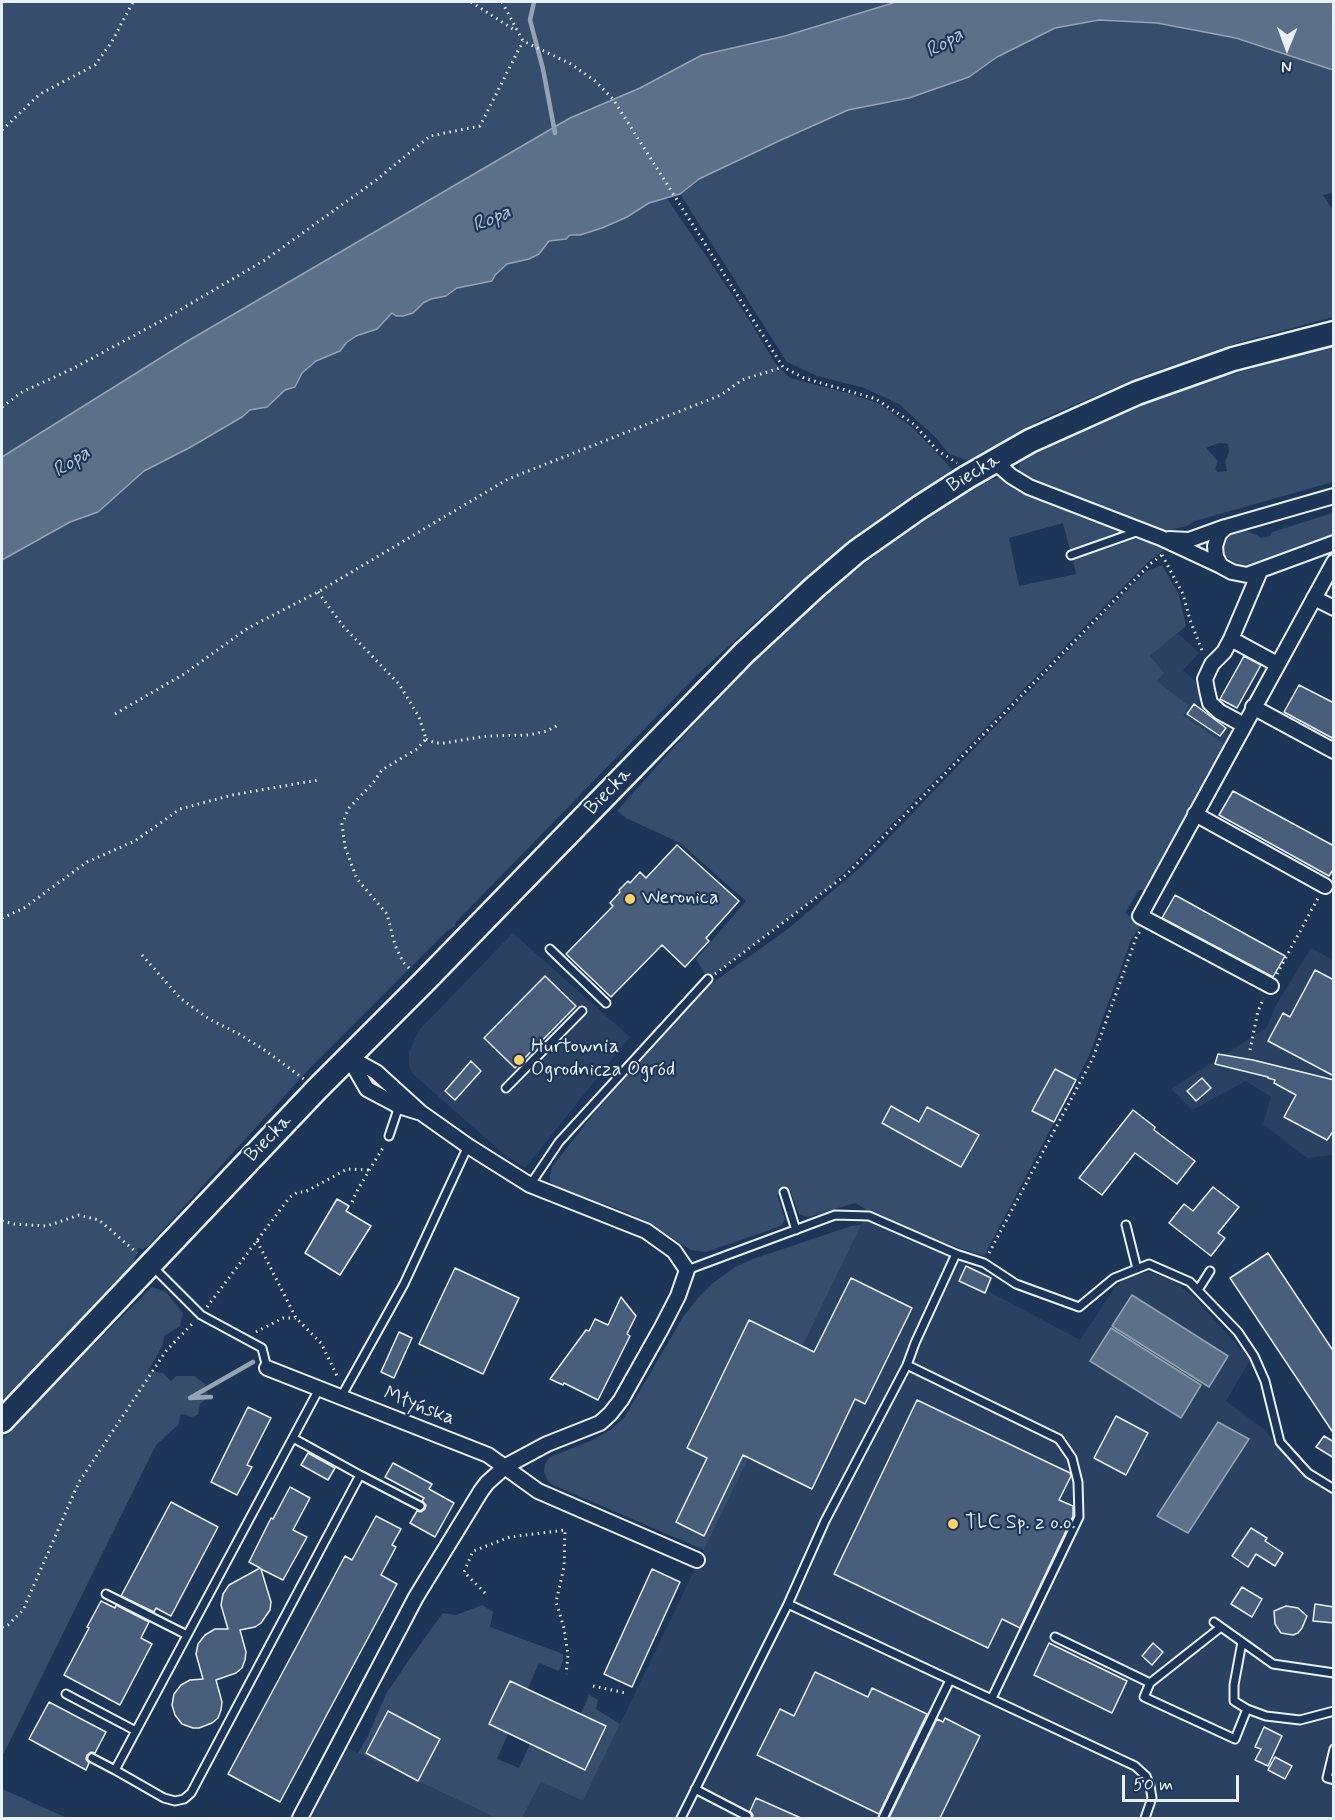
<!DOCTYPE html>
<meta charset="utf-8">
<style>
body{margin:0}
#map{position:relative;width:1335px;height:1820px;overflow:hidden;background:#1d3557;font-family:Mynerve,sans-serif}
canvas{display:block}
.frame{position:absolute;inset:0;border:3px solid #e8f1f8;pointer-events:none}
.north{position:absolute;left:1257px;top:18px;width:60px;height:60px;-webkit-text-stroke:4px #1d3557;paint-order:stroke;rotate:181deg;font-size:16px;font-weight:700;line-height:24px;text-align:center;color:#e8f1f8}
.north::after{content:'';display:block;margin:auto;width:21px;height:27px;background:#e8f1f8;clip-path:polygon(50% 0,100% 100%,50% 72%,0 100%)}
.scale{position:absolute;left:1122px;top:1775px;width:117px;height:27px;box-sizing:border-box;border:3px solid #e8f1f8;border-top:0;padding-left:8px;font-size:18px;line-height:21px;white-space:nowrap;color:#e8f1f8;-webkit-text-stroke:4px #1d3557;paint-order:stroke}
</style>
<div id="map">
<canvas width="1335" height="1820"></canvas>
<div class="frame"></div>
<div class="north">N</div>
<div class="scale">50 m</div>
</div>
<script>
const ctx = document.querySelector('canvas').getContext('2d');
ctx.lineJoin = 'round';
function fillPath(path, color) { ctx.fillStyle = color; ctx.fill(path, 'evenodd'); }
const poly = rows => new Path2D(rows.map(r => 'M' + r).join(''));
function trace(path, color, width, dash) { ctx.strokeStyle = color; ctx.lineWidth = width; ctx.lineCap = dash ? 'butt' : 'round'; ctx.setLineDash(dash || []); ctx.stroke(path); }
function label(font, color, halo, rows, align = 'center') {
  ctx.font = font + ' Mynerve,sans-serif'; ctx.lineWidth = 4.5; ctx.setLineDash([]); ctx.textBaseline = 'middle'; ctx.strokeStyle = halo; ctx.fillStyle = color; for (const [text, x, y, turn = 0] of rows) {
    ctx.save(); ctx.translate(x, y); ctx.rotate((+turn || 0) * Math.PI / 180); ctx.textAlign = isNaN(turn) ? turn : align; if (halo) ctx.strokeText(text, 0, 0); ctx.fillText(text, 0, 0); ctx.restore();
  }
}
fillPath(poly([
 [1178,633,1199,653,1183,670,1206,692,1198,704,1236,730,1227,746,1182,715,1189,706,1157,681,1150,656],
 [513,933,630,1037,525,1168,506,1156,414,1075,409,1066,409,1052,419,1030],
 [1311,948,1333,960,1333,1155,1307,1158,1263,1124,1271,1097,1246,1081,1192,1110,1171,1089,1266,1028,1276,1005],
 [864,1218,994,1277,988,1291,1080,1340,1116,1286,1128,1277,1149,1272,1172,1280,1194,1297,1250,1360,1226,1401,1264,1429,1299,1472,1333,1495,1333,1818,522,1818,541,1782,583,1801],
 [343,1746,496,1818,305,1818]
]), '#2a4162');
fillPath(poly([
 [2,2,896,2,785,36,702,55,641,87,570,118,186,342,2,457],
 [1099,20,1157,23,1236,38,1333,70,1333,193,1323,195,1333,210,1333,317,1237,343,1142,376,1042,419,972,462,949,454,935,437,899,404,864,388,817,376,787,362,680,194,699,179,781,140,848,110,909,98,969,77,997,57,1055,28],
 [666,197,748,318,775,363,790,378,851,394,880,404,913,428,952,469,948,476,929,487,783,597,699,673,456,922,455,926,447,931,309,1069,148,1246,142,1249,138,1248,133,1265,2,1404,2,560,70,522,98,512,144,471,189,448,242,417,250,410,267,406,285,390,295,387,302,373,316,361,341,351,346,343,356,336,377,329,393,313,403,316,413,313,423,303,431,299,448,296,457,288,492,281,495,275,507,264,528,260,539,254,549,241,565,239,570,235,580,235,602,228,627,217,649,203],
 [1333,348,1333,482,1195,521,1187,526,1160,532,1025,479,1019,472,1019,464,1032,455,1129,410,1190,387,1294,356],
 [1219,443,1228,444,1229,452,1225,462,1227,471,1218,472,1215,469,1218,461,1206,448],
 [1000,477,1008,479,1134,531,1071,554,1063,523,1009,538,1019,586,1076,574,1073,560,1144,536,1169,546,1148,562,844,873,835,880,836,882,708,979,696,959,746,901,680,843,626,818,617,811,723,692,822,596,910,529,986,481],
 [1333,513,1333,540,1248,572,1224,555,1222,537,1239,526,1262,538,1270,536,1272,532],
 [1162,565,1179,595,1186,626,1150,656,1164,673,1157,681,1189,706,1183,715,1227,746,1148,891,1139,890,1125,913,1142,924,1131,940,1089,1056,984,1256,959,1248,879,1217,855,1203,808,1217,799,1214,789,1188,777,1195,785,1219,781,1226,706,1252,691,1250,646,1221,624,1211,554,1186,550,1181,550,1176,552,1167,595,1112,711,984,789,928,862,866,1086,632,1147,571],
 [861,1225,704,1550,551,1484,547,1479,544,1472,545,1464,550,1457,593,1440,610,1430,624,1418,683,1317,697,1299,713,1283,735,1267,753,1259,851,1226],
 [152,1287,166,1292,183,1313,180,1326,164,1336,163,1345,148,1371,163,1373,171,1381,176,1376,194,1376,205,1384,208,1395,204,1401,200,1404,198,1415,191,1417,184,1414,180,1415,179,1424,156,1445,2,1757,2,1440,79,1359],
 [482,1605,493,1612,490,1627,563,1654,563,1661,559,1671,539,1663,497,1759,519,1768,534,1735,565,1749,589,1695,598,1700,596,1709,620,1724,583,1801,541,1782,522,1818,496,1818,358,1753,368,1736,386,1694,413,1654,443,1613,456,1615],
 [2,1789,67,1818,2,1818]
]), '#374d6c');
const water = poly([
 [896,2,1333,2,1333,70,1236,38,1157,23,1099,20,1055,28,997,57,969,77,909,98,848,110,781,140,699,179,680,194,649,203,627,217,602,228,580,235,570,235,566,239,549,241,539,254,529,259,507,264,495,275,492,281,457,288,446,296,431,299,423,303,413,313,403,316,396,316,392,313,377,329,356,336,346,343,340,351,316,361,302,373,295,387,285,390,267,407,250,410,242,417,189,448,144,471,98,512,70,522,2,560,2,457,186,342,570,118,640,88,702,55,785,36,896,2],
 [1132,1295,1228,1356,1209,1387,1112,1326,1132,1295],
 [1111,1328,1201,1385,1181,1418,1090,1361,1111,1328],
 [1218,1422,1249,1439,1188,1533,1157,1516,1218,1422]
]);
fillPath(water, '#5d7089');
trace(water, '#95a4b5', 1.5);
trace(poly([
 [534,2,530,20,543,69,555,133],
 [211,1397,190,1398,253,1362]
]), '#95a4b5', 4.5);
const building = poly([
 [1244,656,1261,665,1237,708,1220,699,1244,656],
 [1299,685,1334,703,1334,739,1284,712,1299,685],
 [1194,704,1226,728,1220,736,1187,714,1194,704],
 [1233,791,1334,846,1334,868,1329,876,1219,815,1233,791],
 [677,845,739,901,706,938,709,941,685,967,662,945,611,997,566,954,613,906,610,903,620,892,619,890,628,881,630,883,640,872,646,878,677,845],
 [1175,895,1285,956,1273,977,1162,918,1175,895],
 [1315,970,1334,980,1334,1076,1268,1041,1283,1013,1290,1017,1315,970],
 [545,976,576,1006,515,1068,484,1038,545,976],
 [1218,1054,1253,1060,1334,1080,1334,1130,1327,1140,1284,1117,1296,1095,1274,1083,1275,1080,1268,1078,1268,1077,1215,1064,1218,1054],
 [471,1061,481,1071,455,1100,445,1091,471,1061],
 [1055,1069,1076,1080,1054,1122,1032,1111,1055,1069],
 [1202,1078,1211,1088,1196,1101,1187,1091,1202,1078],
 [891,1106,919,1122,927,1107,979,1135,961,1167,882,1123,891,1106],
 [1133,1110,1155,1127,1154,1130,1195,1161,1177,1184,1135,1153,1102,1195,1079,1178,1133,1110],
 [1213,1187,1239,1207,1218,1233,1225,1238,1211,1256,1169,1223,1184,1204,1193,1211,1213,1187],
 [337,1199,349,1206,346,1211,371,1226,340,1275,305,1253,337,1199],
 [1268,1253,1334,1352,1334,1434,1230,1278,1268,1253],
 [966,1266,991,1278,985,1293,959,1281,966,1266],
 [455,1268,519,1298,483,1374,419,1344,455,1268],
 [851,1278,912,1308,865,1404,855,1399,812,1489,743,1455,704,1536,676,1522,707,1458,687,1448,749,1320,814,1352,851,1278],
 [621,1297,636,1316,627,1334,630,1336,598,1400,564,1383,563,1385,550,1379,586,1330,589,1331,595,1319,608,1325,621,1297],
 [399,1332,412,1338,394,1378,381,1372,399,1332],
 [917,1400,1070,1473,1071,1476,1059,1500,1073,1506,1073,1516,1020,1628,1002,1619,988,1648,834,1574,917,1400],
 [248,1407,271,1418,247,1465,252,1467,237,1495,211,1482,248,1407],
 [1116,1416,1148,1433,1126,1475,1094,1458,1116,1416],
 [1324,1436,1334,1442,1334,1458,1316,1447,1324,1436],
 [308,1453,335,1468,328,1480,301,1465,308,1453],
 [393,1463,432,1484,429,1489,454,1503,435,1537,410,1523,417,1511,421,1512,425,1509,426,1505,422,1501,424,1498,385,1477,393,1463],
 [290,1487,310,1498,293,1530,307,1537,283,1580,261,1569,271,1602,270,1610,261,1623,255,1627,240,1630,246,1652,245,1660,242,1668,236,1673,216,1680,222,1702,221,1710,218,1718,212,1723,199,1728,193,1728,182,1724,175,1715,172,1705,174,1694,181,1685,190,1680,203,1679,196,1654,198,1644,205,1635,215,1629,228,1629,221,1605,223,1594,229,1585,260,1568,249,1562,271,1518,273,1519,290,1487],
 [171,1502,218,1527,171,1616,156,1608,154,1612,121,1596,171,1502],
 [376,1516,401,1529,392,1545,396,1547,381,1575,397,1584,280,1802,228,1774,345,1556,352,1560,376,1516],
 [1251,1528,1267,1538,1265,1541,1283,1553,1275,1566,1256,1554,1248,1567,1232,1556,1251,1528],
 [652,1569,680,1582,632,1687,604,1674,652,1569],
 [1242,1587,1262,1599,1252,1617,1231,1604,1242,1587],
 [101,1601,115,1608,116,1605,149,1622,141,1638,152,1644,120,1705,64,1675,89,1628,87,1627,101,1601],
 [1315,1604,1334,1607,1334,1623,1313,1621,1315,1604],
 [1286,1606,1298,1608,1307,1616,1302,1628,1298,1633,1293,1635,1281,1633,1275,1624,1274,1611,1286,1606],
 [1049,1643,1127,1681,1112,1713,1034,1675,1049,1643],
 [1153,1643,1163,1652,1152,1665,1142,1656,1153,1643],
 [815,1672,868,1697,872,1688,927,1714,879,1814,757,1755,780,1709,794,1716,815,1672],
 [510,1681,606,1726,585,1770,489,1724,510,1681],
 [49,1702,106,1732,95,1753,91,1752,87,1755,86,1759,89,1763,86,1770,29,1739,49,1702],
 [388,1711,440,1739,418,1781,366,1753,388,1711],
 [945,1718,980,1736,940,1818,889,1818,937,1719,943,1722,945,1718],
 [1264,1727,1282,1736,1268,1766,1255,1760,1261,1749,1255,1747,1264,1727],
 [1275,1757,1292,1766,1285,1779,1268,1770,1275,1757],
 [756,1798,801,1818,752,1818,753,1815,750,1811,756,1798]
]);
fillPath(building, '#495e7a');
trace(building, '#e8f1f8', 1.5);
const service = poly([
 [1071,555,1139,531],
 [550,949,606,1003],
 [506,1088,582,1011],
 [389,1136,399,1106],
 [530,1185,559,1142,708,979],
 [784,1192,796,1230],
 [1126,1225,1137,1269],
 [154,1268,201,1315,262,1348,267,1368],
 [687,1270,835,1215,869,1216,956,1254,984,1263,1016,1284,1079,1307,1114,1278,1149,1264,1190,1282,1238,1332,1254,1356,1265,1381,1280,1442,1308,1473,1334,1489],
 [1198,1290,1210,1271],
 [907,1365,1059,1439,1072,1458,1078,1482,1079,1517,992,1698],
 [341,1397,404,1284,468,1146],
 [293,1438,360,1475,191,1793,184,1799,175,1801,164,1798,115,1770,319,1389],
 [360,1475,420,1506],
 [106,1594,187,1635],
 [788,1604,1135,1766,1146,1776,1150,1786,1152,1798,1145,1818],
 [1214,1622,1273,1664,1334,1673],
 [1055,1637,1150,1683,1221,1627],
 [1242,1642,1234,1685,1234,1701,1247,1709,1266,1716,1300,1720,1334,1711],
 [1150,1683,1144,1697,1235,1739,1247,1709],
 [66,1694,136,1731],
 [1334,1749,1327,1778,1334,1780],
 [92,1758,115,1770],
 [695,1789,747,1816],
 [681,1818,788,1604,825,1521,907,1365,915,1343,956,1254],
 [883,1818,950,1680]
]);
const minor = poly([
 [995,462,1011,476,1029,487,1161,538,1221,566],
 [1334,496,1226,527,1219,534,1215,546,1216,557,1221,566,1232,572,1247,575,1334,543],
 [1169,539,1189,540,1225,527],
 [1260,571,1231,639,1277,664],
 [1314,598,1334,608],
 [1231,639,1224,652,1212,664,1205,679,1207,690,1210,703,1220,712,1244,725],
 [1253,707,1334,751],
 [1195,814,1325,886],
 [1271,986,1140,916,1334,562],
 [349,1058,367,1089,399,1106,418,1112],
 [267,1368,488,1455,538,1491,697,1560],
 [300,1818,416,1597,481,1491,487,1483,506,1466,547,1444,600,1423,610,1414,621,1400,661,1329,678,1296,687,1270,674,1251,646,1231,530,1185,468,1146,420,1112,376,1072,349,1057]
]);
const primary = poly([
 [2,1421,317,1089,423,983,744,653,814,588,856,552,920,507,967,477,1030,441,1137,393,1233,359,1334,333]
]);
trace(service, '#e8f1f8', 11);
trace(minor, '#e8f1f8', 18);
trace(primary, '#e8f1f8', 27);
trace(poly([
 [471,2,516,31],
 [502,2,523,41,571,64,595,81,613,99,783,367,804,378,876,399,914,424,937,450,957,463],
 [2,130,40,94,95,65,111,43,133,2],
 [2,407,22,392,72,369,161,321,265,260,375,181,430,136,480,126,523,41],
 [1162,555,1183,594,1190,620,1203,653],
 [318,592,343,626,399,684,419,717,426,739,417,749,382,770,373,783,349,808,342,824,345,847,357,879,387,914,395,945,403,962,412,971],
 [115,714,184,674,248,628,318,592,508,479,721,395,742,380,783,367],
 [426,739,435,743,444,743,487,736,529,735,547,731,558,725],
 [2,918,24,908,87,862,135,841,180,809,232,795,318,780],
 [142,955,180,998,209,1019,239,1034,263,1049,304,1079],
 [715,974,846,875,1150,564,1162,555],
 [1277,974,1318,898],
 [1250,1050,1258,1011,1264,998],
 [352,1202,358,1189,384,1146],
 [2,1221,14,1224,47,1226,79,1215,99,1220,137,1253],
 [257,1241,296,1318,321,1343,338,1378],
 [989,1253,1093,1058,1136,938,1140,931],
 [207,1307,289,1198,298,1192,305,1192,347,1169,369,1170],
 [256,1332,283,1318,296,1318],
 [485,1593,464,1572,473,1551,510,1537,565,1530,564,1567,556,1602,564,1628,568,1655,566,1674],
 [2,1627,8,1625,23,1610,79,1482,166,1351,193,1323],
 [593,1686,626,1693]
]), '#e8f1f8', 3, [1.5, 4.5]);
trace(service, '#1d3557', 7);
trace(minor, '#1d3557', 14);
trace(primary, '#1d3557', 22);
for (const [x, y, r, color] of [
 [630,899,6,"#ffd166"],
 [519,1060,6,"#ffd166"],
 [953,1524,6,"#ffd166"]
]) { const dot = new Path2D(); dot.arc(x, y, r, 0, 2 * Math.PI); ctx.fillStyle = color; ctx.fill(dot); trace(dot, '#1d3557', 2); }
label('20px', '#e8f1f8', '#1d3557', [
 ["Biecka",974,474,-31],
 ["Biecka",609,792,-46],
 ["Biecka",269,1139,-46],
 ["Młyńska",419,1407,21]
]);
label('20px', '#e8f1f8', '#1d3557', [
 ["Weronica",642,899],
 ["Hurtownia",531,1048],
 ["Ogrodnicza Ogród",531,1071],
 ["TLC Sp. z o.o.",965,1524]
], 'left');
label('italic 21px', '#b7c4d1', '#1d3557', [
 ["Ropa",945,44,-30],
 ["Ropa",492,220,-23],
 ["Ropa",72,463,-33]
]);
</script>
